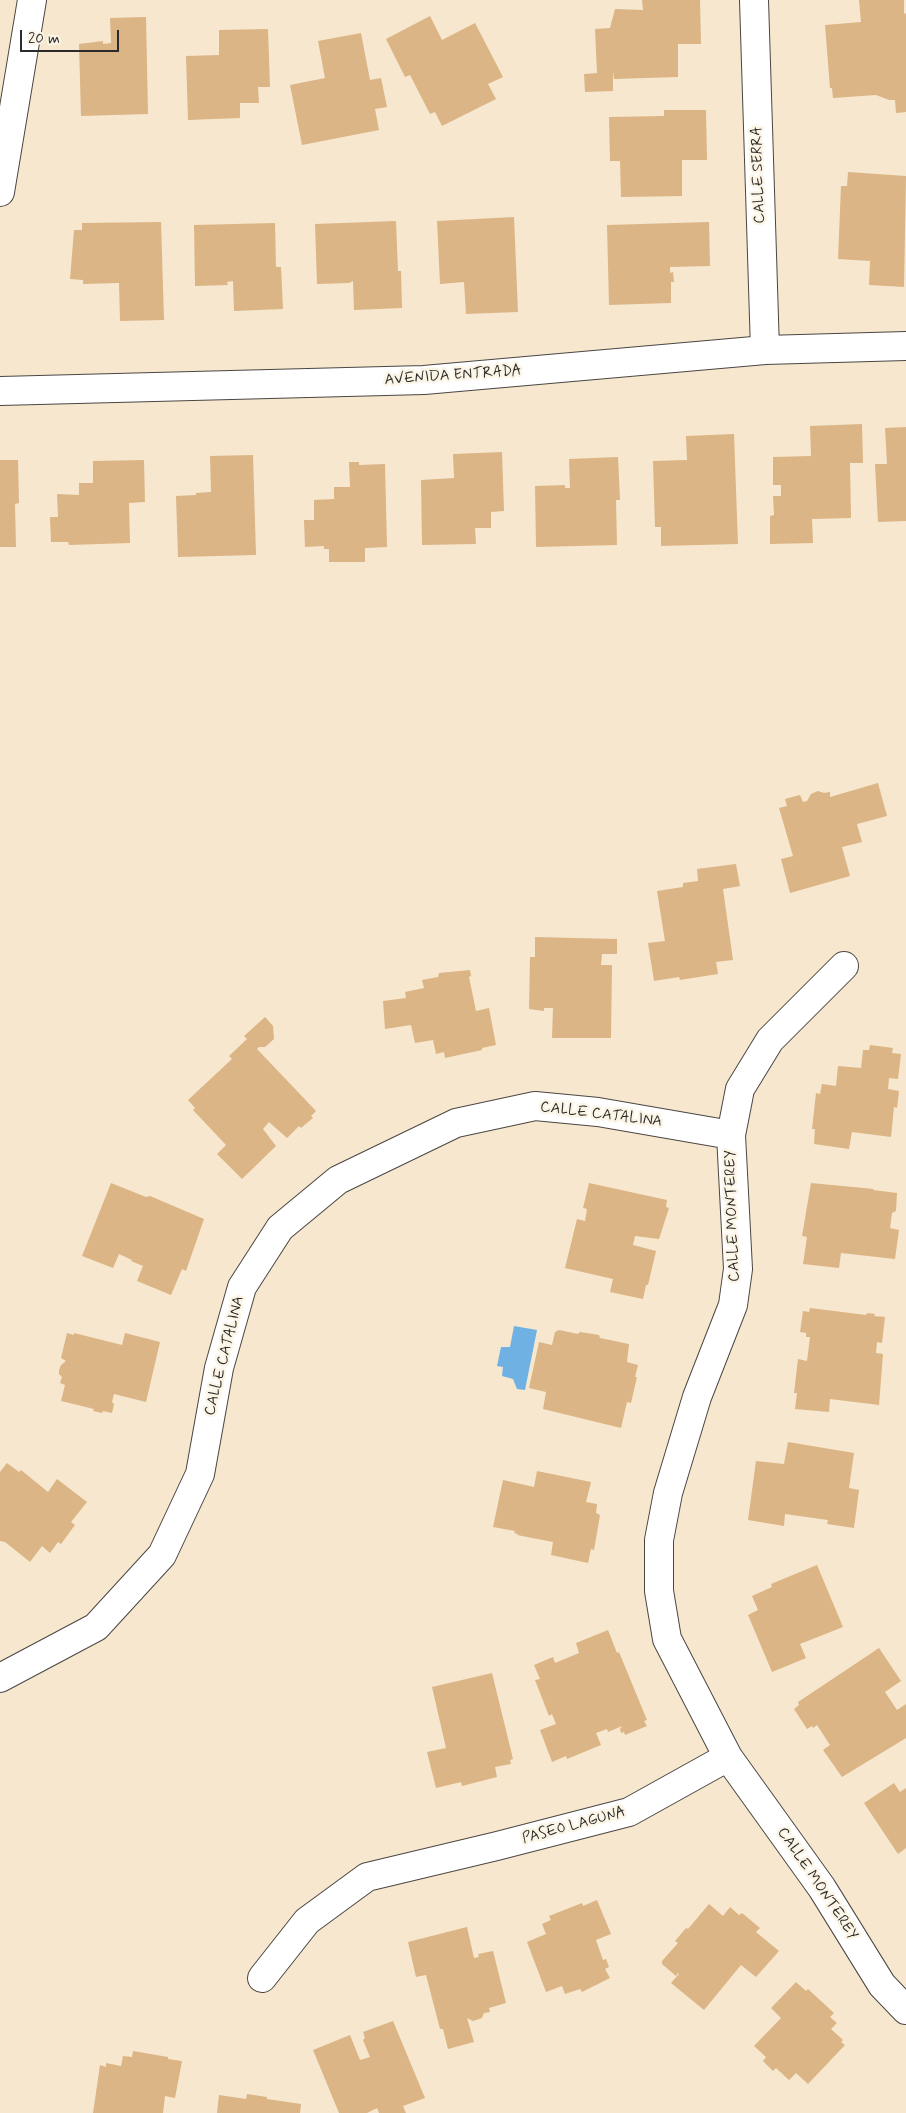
<!DOCTYPE html>
<style>
body{margin:0}
#map{position:relative;width:906px;height:2113px;overflow:hidden;background:#f7e7ce;font-family:Mynerve,sans-serif}
canvas{display:block}
.scale{position:absolute;left:20px;top:30px;width:99px;height:22px;box-sizing:border-box;border:2px solid #2b2b2b;border-top:0;padding-left:6px;font-size:15px;line-height:18px;white-space:nowrap;color:#2b2b2b;-webkit-text-stroke:4px #fcf5e5;paint-order:stroke}
</style>
<div id="map">
<canvas width="906" height="2113"></canvas>
<div class="scale">20 m</div>
</div>
<script>
const ctx = document.querySelector('canvas').getContext('2d');
ctx.lineJoin = 'round';
function fillPath(path, color) { ctx.fillStyle = color; ctx.fill(path, 'evenodd'); }
const poly = rows => new Path2D(rows.map(r => 'M' + r).join(''));
function trace(path, color, width, dash) { ctx.strokeStyle = color; ctx.lineWidth = width; ctx.lineCap = dash ? 'butt' : 'round'; ctx.setLineDash(dash || []); ctx.stroke(path); }
function label(font, color, halo, rows, align = 'center') {
  ctx.font = font + ' Mynerve,sans-serif'; ctx.lineWidth = 5; ctx.setLineDash([]); ctx.textBaseline = 'middle'; ctx.strokeStyle = halo; ctx.fillStyle = color; for (const [text, x, y, turn = 0] of rows) {
    ctx.save(); ctx.translate(x, y); ctx.rotate((+turn || 0) * Math.PI / 180); ctx.textAlign = isNaN(turn) ? turn : align; if (halo) ctx.strokeText(text, 0, 0); ctx.fillText(text, 0, 0); ctx.restore();
  }
}
fillPath(poly([
 [514,1326,537,1330,525,1390,517,1389,513,1379,502,1376,503,1367,497,1366,501,1347,510,1347]
]), '#70b1e4');
fillPath(poly([
 [642,0,700,0,701,44,678,44,678,77,614,79,613,71,613,91,585,92,584,74,597,73,595,29,610,28,615,9,643,10],
 [859,0,904,0,904,14,906,13,906,112,896,113,895,100,889,100,876,95,833,98,832,88,830,88,825,25,861,22],
 [430,16,442,40,475,23,503,77,488,84,496,99,442,126,435,112,430,114,410,75,405,77,386,39],
 [146,17,148,114,81,116,79,44,103,41,103,44,111,43,110,18],
 [268,29,270,87,258,87,259,103,240,103,240,118,188,120,186,56,219,55,219,30],
 [361,33,370,80,381,78,387,107,375,109,379,130,302,145,290,85,325,78,318,41],
 [664,110,706,110,707,160,682,160,682,196,621,197,620,161,610,161,609,117,664,116],
 [848,172,906,176,904,287,869,285,870,261,838,259,841,186,847,186],
 [514,217,518,312,466,314,464,282,440,284,437,221],
 [396,221,398,271,401,271,402,308,354,310,353,281,349,283,317,284,315,224],
 [161,222,164,320,120,321,119,283,83,284,83,280,70,279,74,230,82,230,82,223],
 [709,222,710,266,670,267,670,273,673,272,674,282,671,282,671,303,609,305,607,225],
 [275,223,276,267,281,267,283,309,234,311,233,281,227,282,228,285,195,286,194,225],
 [862,424,863,463,850,463,851,518,812,519,813,543,770,544,770,516,774,515,773,496,781,496,781,485,773,485,773,457,811,456,810,426],
 [906,427,906,521,878,522,875,464,887,464,885,428],
 [734,434,738,544,661,546,661,527,655,527,653,461,687,460,686,436],
 [502,452,504,511,491,512,491,528,475,528,476,544,422,545,421,480,454,478,453,454],
 [253,455,256,555,178,557,176,496,196,495,196,493,211,492,210,456],
 [618,457,620,500,616,500,617,545,536,547,535,486,565,485,565,488,570,488,569,459],
 [0,460,18,460,19,503,15,504,16,547,0,547],
 [144,460,145,502,129,503,130,543,69,545,68,542,51,542,50,517,58,517,57,494,79,495,79,483,93,483,93,461],
 [349,462,359,462,359,465,385,464,387,547,365,548,365,562,329,562,329,549,324,549,324,546,305,547,304,520,314,520,314,500,334,499,334,487,350,487],
 [878,783,887,816,857,824,862,842,842,847,850,876,790,893,781,859,793,856,779,808,787,806,785,799,800,795,803,802,807,801,811,794,818,791,824,793,830,792,830,797],
 [736,864,740,886,723,889,733,960,716,962,718,974,680,980,679,977,654,981,648,943,665,941,657,891,683,887,683,883,698,881,697,869],
 [535,937,617,939,617,954,602,954,601,965,612,965,611,1038,552,1038,553,1008,544,1008,544,1011,529,1009,530,957,535,957],
 [470,970,471,976,469,977,476,1011,489,1008,496,1045,482,1048,482,1050,445,1058,444,1052,436,1054,433,1040,415,1043,411,1025,385,1029,383,1001,406,998,405,992,424,988,422,980,438,977,439,973],
 [265,1017,273,1026,274,1039,265,1047,259,1047,257,1049,316,1111,311,1116,313,1118,301,1128,299,1126,287,1138,269,1122,263,1129,276,1146,242,1179,217,1154,226,1145,193,1110,195,1108,188,1100,232,1059,229,1056,247,1039,244,1036],
 [870,1045,893,1048,892,1053,901,1054,898,1079,889,1078,888,1089,899,1091,897,1108,894,1107,891,1137,852,1132,849,1149,814,1144,815,1129,812,1129,816,1093,820,1094,822,1084,836,1086,838,1066,861,1068,863,1050,869,1050],
 [111,1183,146,1197,150,1196,204,1219,186,1271,182,1269,171,1295,137,1281,143,1266,131,1261,132,1260,119,1254,113,1268,82,1256],
 [589,1183,667,1200,666,1207,669,1208,659,1239,635,1236,633,1245,656,1251,648,1285,646,1285,643,1299,610,1292,613,1279,565,1268,577,1219,585,1221,587,1209,583,1208],
 [811,1183,874,1189,873,1190,897,1193,896,1211,892,1213,890,1228,899,1230,895,1259,841,1253,839,1268,803,1264,807,1237,802,1236],
 [810,1308,866,1315,867,1313,875,1314,874,1316,885,1317,882,1343,877,1342,876,1353,883,1354,879,1405,830,1399,829,1412,795,1409,797,1393,794,1393,798,1359,807,1361,810,1337,806,1337,806,1333,800,1332,803,1311,809,1312],
 [559,1330,578,1334,580,1332,599,1335,600,1338,629,1344,627,1362,638,1365,635,1377,637,1377,631,1403,627,1402,621,1428,543,1409,546,1392,529,1388,539,1342,552,1345,555,1332],
 [67,1333,74,1335,74,1333,122,1345,125,1333,160,1342,146,1402,114,1394,112,1402,114,1404,112,1413,103,1411,102,1413,93,1411,94,1409,61,1401,65,1385,60,1383,62,1377,59,1374,59,1370,61,1365,66,1361,61,1358],
 [788,1442,854,1453,849,1488,859,1490,854,1528,827,1524,828,1520,785,1514,784,1526,748,1520,756,1461,784,1464],
 [7,1463,19,1472,21,1470,48,1492,57,1479,87,1502,71,1522,75,1525,61,1544,58,1542,50,1553,42,1546,30,1562,5,1542,0,1541,0,1472],
 [537,1471,591,1482,586,1502,597,1504,596,1513,600,1515,594,1550,591,1549,588,1563,551,1555,553,1542,517,1535,518,1534,514,1533,515,1531,493,1527,503,1480,534,1487],
 [817,1565,843,1627,800,1644,806,1658,772,1672,748,1615,758,1610,752,1596,772,1587,771,1584],
 [608,1630,617,1653,619,1652,647,1720,644,1721,647,1726,625,1735,624,1732,621,1733,620,1729,622,1726,608,1732,607,1729,596,1733,601,1745,567,1759,566,1756,552,1762,540,1730,556,1724,552,1714,549,1716,535,1680,540,1679,534,1665,553,1657,555,1663,579,1653,576,1643],
 [879,1648,901,1681,885,1692,897,1710,906,1704,906,1738,842,1777,823,1750,830,1745,817,1725,813,1728,812,1726,807,1729,794,1709,799,1705,798,1702],
 [492,1673,513,1759,510,1760,511,1764,495,1767,497,1777,462,1786,461,1782,436,1788,427,1752,446,1748,432,1687],
 [894,1783,900,1792,906,1788,906,1848,898,1854,864,1803],
 [597,1900,611,1934,596,1940,603,1960,606,1959,609,1967,605,1969,610,1978,582,1992,580,1989,565,1994,562,1986,546,1992,527,1942,546,1934,542,1924,551,1920,549,1916,582,1903,583,1906],
 [709,1904,723,1916,730,1907,739,1915,742,1913,760,1928,756,1932,779,1951,756,1977,741,1965,704,2010,671,1983,679,1974,678,1973,676,1976,662,1964,662,1961,678,1943,675,1941,686,1928,688,1929],
 [467,1927,474,1958,479,1957,478,1954,493,1951,506,2003,489,2008,490,2012,484,2013,482,2018,473,2021,467,2018,474,2042,448,2049,443,2029,440,2029,426,1975,416,1977,408,1942],
 [796,1982,806,1991,808,1989,834,2013,830,2017,837,2023,831,2029,843,2040,841,2042,845,2045,808,2084,796,2073,789,2080,776,2068,773,2071,763,2061,766,2057,754,2046,781,2018,771,2008],
 [393,2021,425,2098,403,2106,406,2113,379,2113,377,2108,367,2113,339,2113,313,2050,350,2035,360,2060,370,2057,363,2040,365,2038,363,2032],
 [133,2051,168,2057,168,2059,182,2061,175,2098,165,2096,163,2113,93,2113,100,2065,106,2067,106,2063,121,2066,123,2056,132,2057],
 [247,2094,267,2097,267,2099,301,2104,300,2113,217,2113,219,2095,246,2099]
]), '#dbb585');
const street = poly([
 [754,0,765,350],
 [0,192,32,0],
 [0,391,424,380,765,350,906,346],
 [0,1678,96,1627,162,1555,200,1474,219,1368,242,1287,280,1228,338,1180,456,1123,535,1106,598,1112,731,1135],
 [728,1757,822,1888,882,1985,906,2010],
 [262,1978,307,1921,367,1877,497,1846,629,1812,728,1757,667,1639,659,1591,659,1540,668,1493,697,1397,733,1305,738,1269,731,1135,740,1089,770,1040,844,966]
]);
trace(street, '#4a4743', 30);
trace(street, '#fff', 28);
label('15px', '#2b2b2b', '#fcf5e5', [
 ["CALLE SERRA",759,175,-92],
 ["AVENIDA ENTRADA",453,376,-4],
 ["CALLE CATALINA",601,1115,7],
 ["CALLE MONTEREY",733,1216,-92],
 ["CALLE CATALINA",225,1356,-76],
 ["PASEO LAGUNA",574,1826,-15],
 ["CALLE MONTEREY",817,1884,56]
]);
</script>
